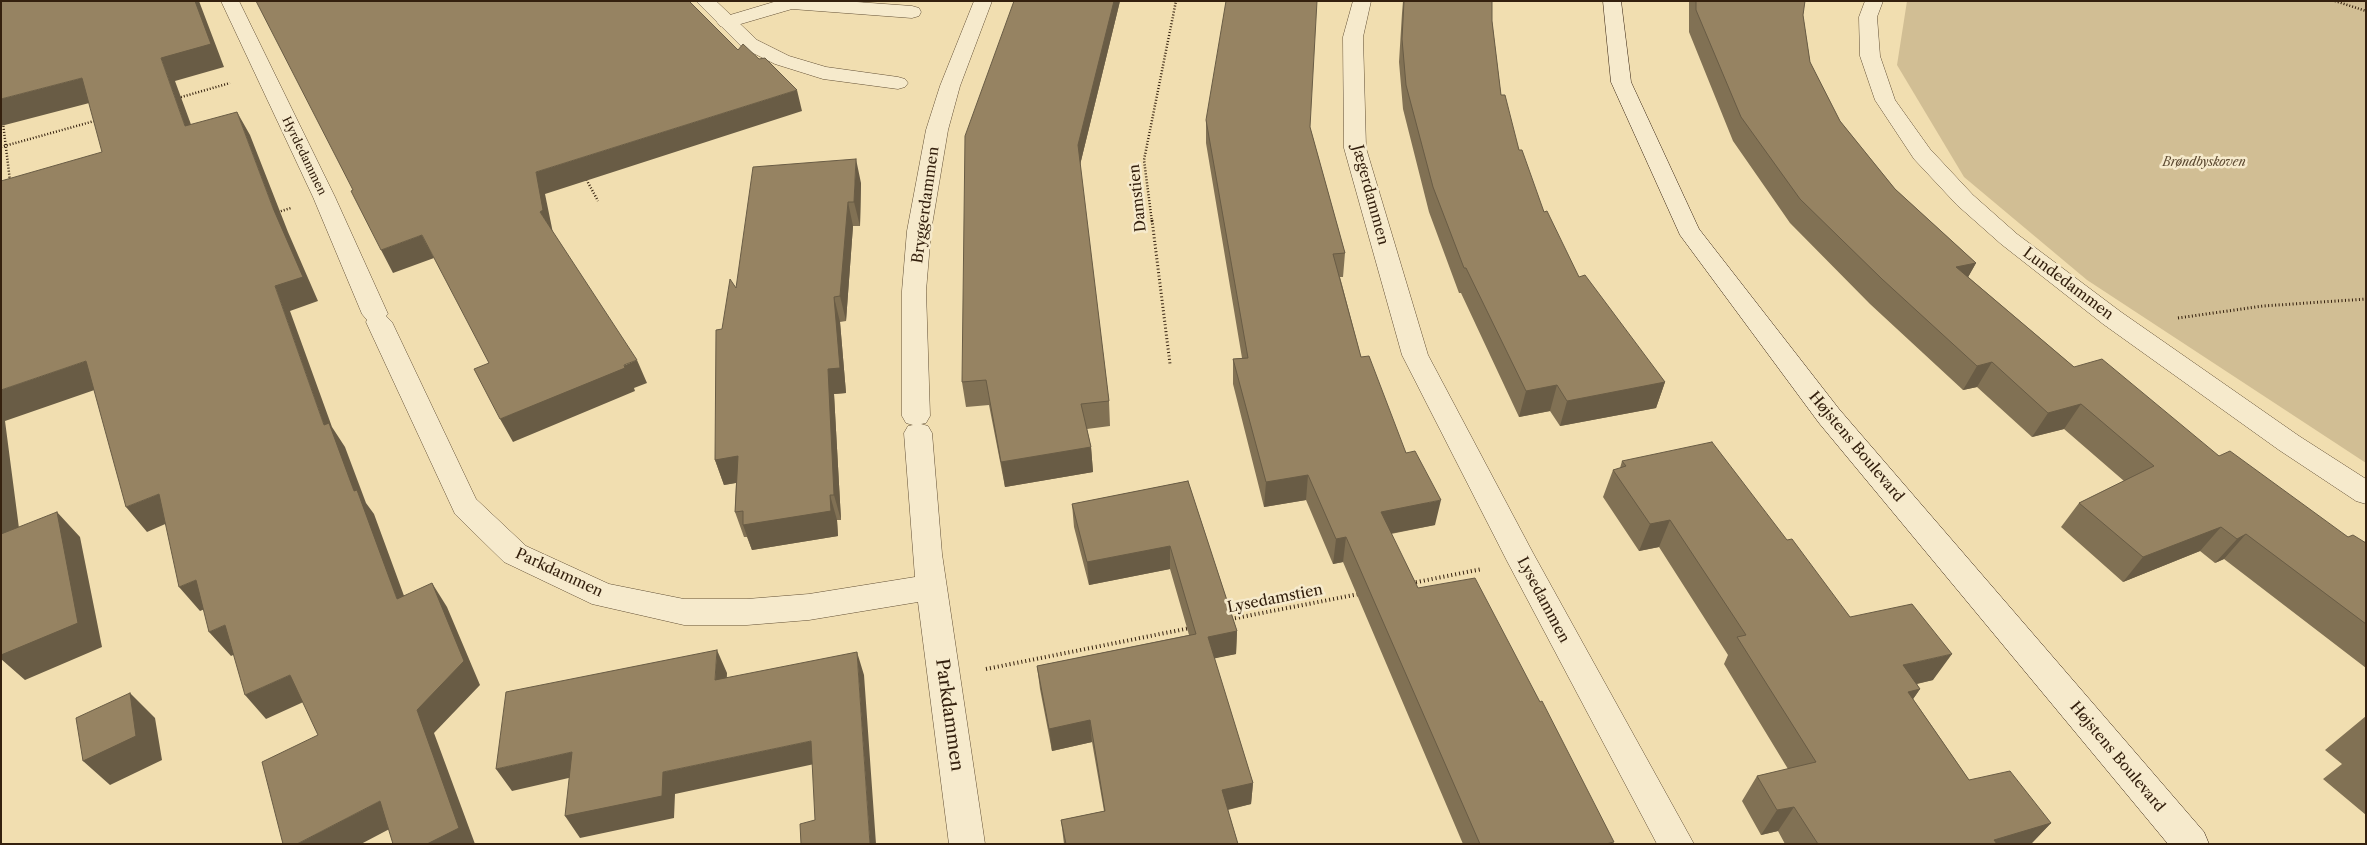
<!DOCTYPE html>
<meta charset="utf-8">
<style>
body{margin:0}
#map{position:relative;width:2367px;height:845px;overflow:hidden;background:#f1deb0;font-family:"Libre Caslon Text",serif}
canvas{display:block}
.frame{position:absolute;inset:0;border:2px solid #34200e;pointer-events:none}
</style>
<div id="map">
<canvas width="2367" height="845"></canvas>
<div class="frame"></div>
</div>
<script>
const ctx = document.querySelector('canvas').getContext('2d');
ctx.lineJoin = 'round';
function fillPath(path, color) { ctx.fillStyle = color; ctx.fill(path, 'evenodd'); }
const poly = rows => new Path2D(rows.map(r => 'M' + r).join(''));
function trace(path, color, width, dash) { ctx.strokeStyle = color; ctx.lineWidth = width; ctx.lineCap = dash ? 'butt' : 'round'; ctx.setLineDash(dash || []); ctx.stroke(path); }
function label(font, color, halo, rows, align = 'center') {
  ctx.font = font + ' "Libre Caslon Text",serif'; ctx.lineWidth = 5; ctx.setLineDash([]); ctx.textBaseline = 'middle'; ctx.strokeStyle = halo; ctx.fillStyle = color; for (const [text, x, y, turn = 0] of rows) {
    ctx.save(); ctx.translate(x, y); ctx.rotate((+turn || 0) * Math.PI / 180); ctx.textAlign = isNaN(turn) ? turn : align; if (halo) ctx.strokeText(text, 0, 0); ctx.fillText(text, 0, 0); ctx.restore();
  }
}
fillPath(poly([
 [1907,1,2366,1,2366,463,2087,280,1964,177,1897,65]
]), '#d1be94');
const lane = poly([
 [777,1,843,1,912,6,919,8,921,12,919,16,912,18,792,9,727,28,720,26,717,22,720,18,777,1]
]);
const street = poly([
 [221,1,239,1,335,197,388,314,386,316,392,322,476,499,526,546,609,584,684,599,747,599,809,594,915,577,904,433,908,426,913,425,906,423,902,416,902,291,907,231,926,130,940,86,974,1,992,1,960,86,948,130,931,231,926,291,930,416,926,423,921,424,928,426,932,433,942,554,985,844,949,844,918,602,809,620,747,625,684,625,592,604,504,562,455,514,366,322,367,320,362,314,313,197,221,1],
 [696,1,716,1,757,40,789,56,826,67,898,77,905,79,908,83,905,87,898,89,823,79,775,64,743,48,696,1],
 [1353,1,1371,1,1363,37,1366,148,1428,355,1533,553,1694,844,1657,844,1507,561,1402,355,1344,148,1343,37,1353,1],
 [1865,1,1883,1,1877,17,1880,56,1895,100,1930,149,1973,195,2017,234,2121,312,2299,436,2366,479,2366,504,2356,501,2279,450,2103,324,2001,244,1957,205,1914,159,1875,100,1860,56,1859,17,1865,1]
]);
const secondary = poly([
 [1603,1,1621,1,1631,82,1699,229,1839,409,2204,832,2209,844,2168,844,1819,423,1680,235,1611,82,1603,1]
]);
trace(lane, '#635036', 1);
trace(street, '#635036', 1);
trace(secondary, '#34200e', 1);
trace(poly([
 [2335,1,2366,11],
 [178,98,230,83],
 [3,123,10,181],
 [1,147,98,120],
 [585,177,598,201],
 [278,212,291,208],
 [1152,222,1144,160,1176,1]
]), '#34200e', 2.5, [1, 2]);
trace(poly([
 [1152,220,1170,364],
 [2178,318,2263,306,2366,299]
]), '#34200e', 3, [1, 2.5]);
trace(poly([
 [1412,583,1482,569],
 [1231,619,1359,594],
 [986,669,1190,628]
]), '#34200e', 4, [1, 3]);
fillPath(lane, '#f6eacc');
fillPath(street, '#f6eacc');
fillPath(secondary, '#f6eacc');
fillPath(poly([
 [1014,1,1120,1,1080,165,1109,401,1110,426,1087,429,1091,447,1093,472,1005,487,989,405,966,407,962,382],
 [1403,1,1492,1,1492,21,1501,95,1519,150,1544,212,1579,277,1665,382,1656,408,1560,426,1550,411,1519,417,1461,293,1459,293,1429,212,1403,109,1399,62,1402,13],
 [1689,1,1805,1,1803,15,1810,62,1840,121,1895,189,1976,263,1968,277,2074,367,2219,456,2348,537,2366,543,2366,668,2224,559,2215,563,2200,551,2123,582,2061,527,2079,503,2124,481,2064,429,2032,437,1977,387,1963,390,1870,304,1790,223,1733,141,1689,32],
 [1206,120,1310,127,1345,253,1343,277,1340,277,1361,357,1406,453,1435,525,1391,534,1418,588,1613,844,1463,844,1343,562,1333,564,1306,500,1264,507,1233,384,1233,359,1242,358,1206,143],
 [861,183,860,226,853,226,846,321,840,322,846,393,834,394,841,520,837,520,838,536,752,550,747,537,744,537,735,512,736,483,724,485,715,460,722,329],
 [1622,461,1787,540,1850,617,1933,680,1917,684,1920,689,1913,699,1969,780,2051,823,2031,844,1785,844,1778,831,1761,835,1742,801,1757,776,1788,769,1724,664,1728,655,1659,547,1639,551,1603,497,1613,470,1620,468],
 [1188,481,1237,631,1236,654,1214,658,1253,783,1251,804,1228,810,1238,844,1064,844,1061,820,1104,811,1092,742,1052,751,1040,689,1037,666,1189,635,1170,569,1089,585,1074,527,1072,504],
 [2366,716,2366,815,2323,779,2342,764,2325,750]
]), '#817154');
fillPath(poly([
 [195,1,199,1,224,67,175,81,200,149,185,126,161,58],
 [1114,1,1120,1,1079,169,1078,145],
 [82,78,97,101,1,126,1,99],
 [797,90,802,111,545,194,553,233,540,212,536,172],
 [237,112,250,135,288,232,318,301,290,311,332,427,345,447,366,503,374,514,414,623,397,599,354,491,324,425,275,286,273,208],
 [856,159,861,183,860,226,854,202],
 [848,202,853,226,846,321,840,296],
 [422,235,434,258,393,273,381,250],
 [1976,263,1962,288,1956,267],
 [834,297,840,322,846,393,834,394,841,520,834,495,828,369],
 [637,360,647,383,634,388,635,391,513,442,500,419],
 [86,361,106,386,5,421,23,559,1,537,1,390],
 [1992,362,1977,387,1963,390,1977,366],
 [1665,382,1656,408,1560,426,1567,401],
 [1557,385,1550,411,1519,417,1526,391],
 [2081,404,2064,429,2032,437,2048,413],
 [1091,447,1093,472,1005,487,1001,462],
 [738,456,746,481,724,485,715,460],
 [1308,475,1306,500,1264,507,1266,482],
 [159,494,179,518,147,532,126,507],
 [830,495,837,520,838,536,752,550,743,525],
 [1441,500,1435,525,1377,536,1381,512],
 [57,512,80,537,102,647,25,680,1,659,1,655],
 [1670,520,1659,547,1639,551,1650,524],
 [2221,527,2200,551,2123,582,2143,557],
 [2246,534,2224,559,2215,563,2237,539],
 [1346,537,1343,562,1333,564,1336,539],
 [1170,546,1170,569,1089,585,1087,562],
 [196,580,217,604,200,611,179,587],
 [432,583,447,607,480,685,434,733,475,844,427,844,417,710],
 [225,625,246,649,231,656,209,632],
 [1237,631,1236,654,1207,660,1208,637],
 [717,650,727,673,726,703,715,680],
 [857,652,864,675,876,844,870,844],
 [1952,654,1933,680,1885,691,1903,665],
 [290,675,310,699,266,719,245,695],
 [1920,689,1902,715,1908,692],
 [130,693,155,718,162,760,110,785,83,761],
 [1090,720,1092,742,1052,751,1049,729],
 [811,741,819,763,675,794,674,818,580,838,565,816,663,772],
 [572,752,586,774,512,791,496,769],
 [1253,783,1251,804,1221,811,1222,790],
 [380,801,399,824,361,844,297,844],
 [1794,807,1778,831,1761,835,1777,810],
 [2051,823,2031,844,1990,844,1994,840]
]), '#695c45');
const building = poly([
 [1,1,195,1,211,44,161,58,185,126,237,112,273,208,303,277,275,286,324,425,329,423,354,491,357,490,397,599,432,583,464,661,417,710,459,828,427,844,393,844,380,801,297,844,283,844,262,762,318,735,290,675,245,695,225,625,209,632,196,580,179,587,159,494,126,507,86,361,1,390,1,181,102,152,82,78,1,99,1,1],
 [256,1,689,1,738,50,743,44,759,59,765,58,797,90,536,172,543,210,540,212,637,360,624,365,625,368,500,419,474,369,489,363,422,235,381,250,351,191,353,190,256,1],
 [1014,1,1114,1,1078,145,1109,401,1081,404,1091,447,1001,462,986,380,962,382,965,136,1014,1],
 [1226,1,1317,1,1310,127,1345,253,1333,254,1361,357,1369,356,1406,453,1415,451,1441,500,1381,512,1418,588,1475,578,1540,702,1542,701,1614,842,1606,844,1480,844,1346,537,1336,539,1308,475,1266,482,1233,359,1248,358,1206,120,1226,1],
 [1404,1,1492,1,1492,21,1501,95,1505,95,1519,150,1522,150,1544,212,1547,211,1579,277,1585,275,1665,382,1567,401,1557,385,1526,391,1466,268,1464,268,1433,187,1406,85,1402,39,1404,1],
 [1696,1,1805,1,1803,15,1810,62,1840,121,1895,189,1976,263,1956,267,2074,367,2102,359,2219,456,2230,451,2348,537,2353,535,2366,543,2366,624,2246,534,2237,539,2221,527,2143,557,2079,503,2154,466,2081,404,2048,413,1992,362,1977,366,1882,279,1800,199,1741,117,1696,10,1696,1],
 [856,159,854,202,848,202,840,296,834,297,840,368,828,369,834,495,830,495,831,511,743,525,743,511,735,512,738,456,715,460,716,330,722,329,730,279,736,288,753,167,856,159],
 [1712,442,1787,540,1792,539,1850,617,1912,604,1952,654,1903,665,1920,689,1908,692,1969,780,2010,771,2051,823,1994,840,1997,844,1818,844,1794,807,1777,810,1757,776,1816,762,1737,637,1746,635,1670,520,1650,524,1613,470,1626,466,1622,461,1712,442],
 [1188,481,1237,631,1208,637,1253,783,1222,790,1238,844,1066,844,1061,820,1105,811,1090,720,1049,729,1037,666,1196,634,1170,546,1087,562,1072,504,1188,481],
 [57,512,78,623,1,655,1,534,57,512],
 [717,650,715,680,857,652,870,844,801,844,800,824,815,820,811,741,663,772,662,796,565,816,572,752,496,769,506,692,717,650],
 [130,693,136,736,83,761,76,718,130,693]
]);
fillPath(building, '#968362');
trace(building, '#695c45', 1);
label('12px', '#34200e', '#f6eacc', [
 ["Hyrdedammen",304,156,64]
]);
label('italic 12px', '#5b4830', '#f6eacc', [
 ["Brøndbyskoven",2204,163]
]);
label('15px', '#34200e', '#f6eacc', [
 ["Jægerdammen",1370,195,75],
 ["Damstien",1138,198,-96],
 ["Bryggerdammen",926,205,-82],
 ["Lundedammen",2068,284,37],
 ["Højstens Boulevard",1856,447,50],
 ["Parkdammen",559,573,25],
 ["Lysedamstien",1275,599,-11],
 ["Lysedammen",1543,600,62],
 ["Højstens Boulevard",2117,757,50]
]);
label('18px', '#34200e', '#f6eacc', [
 ["Parkdammen",949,715,82]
]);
</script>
